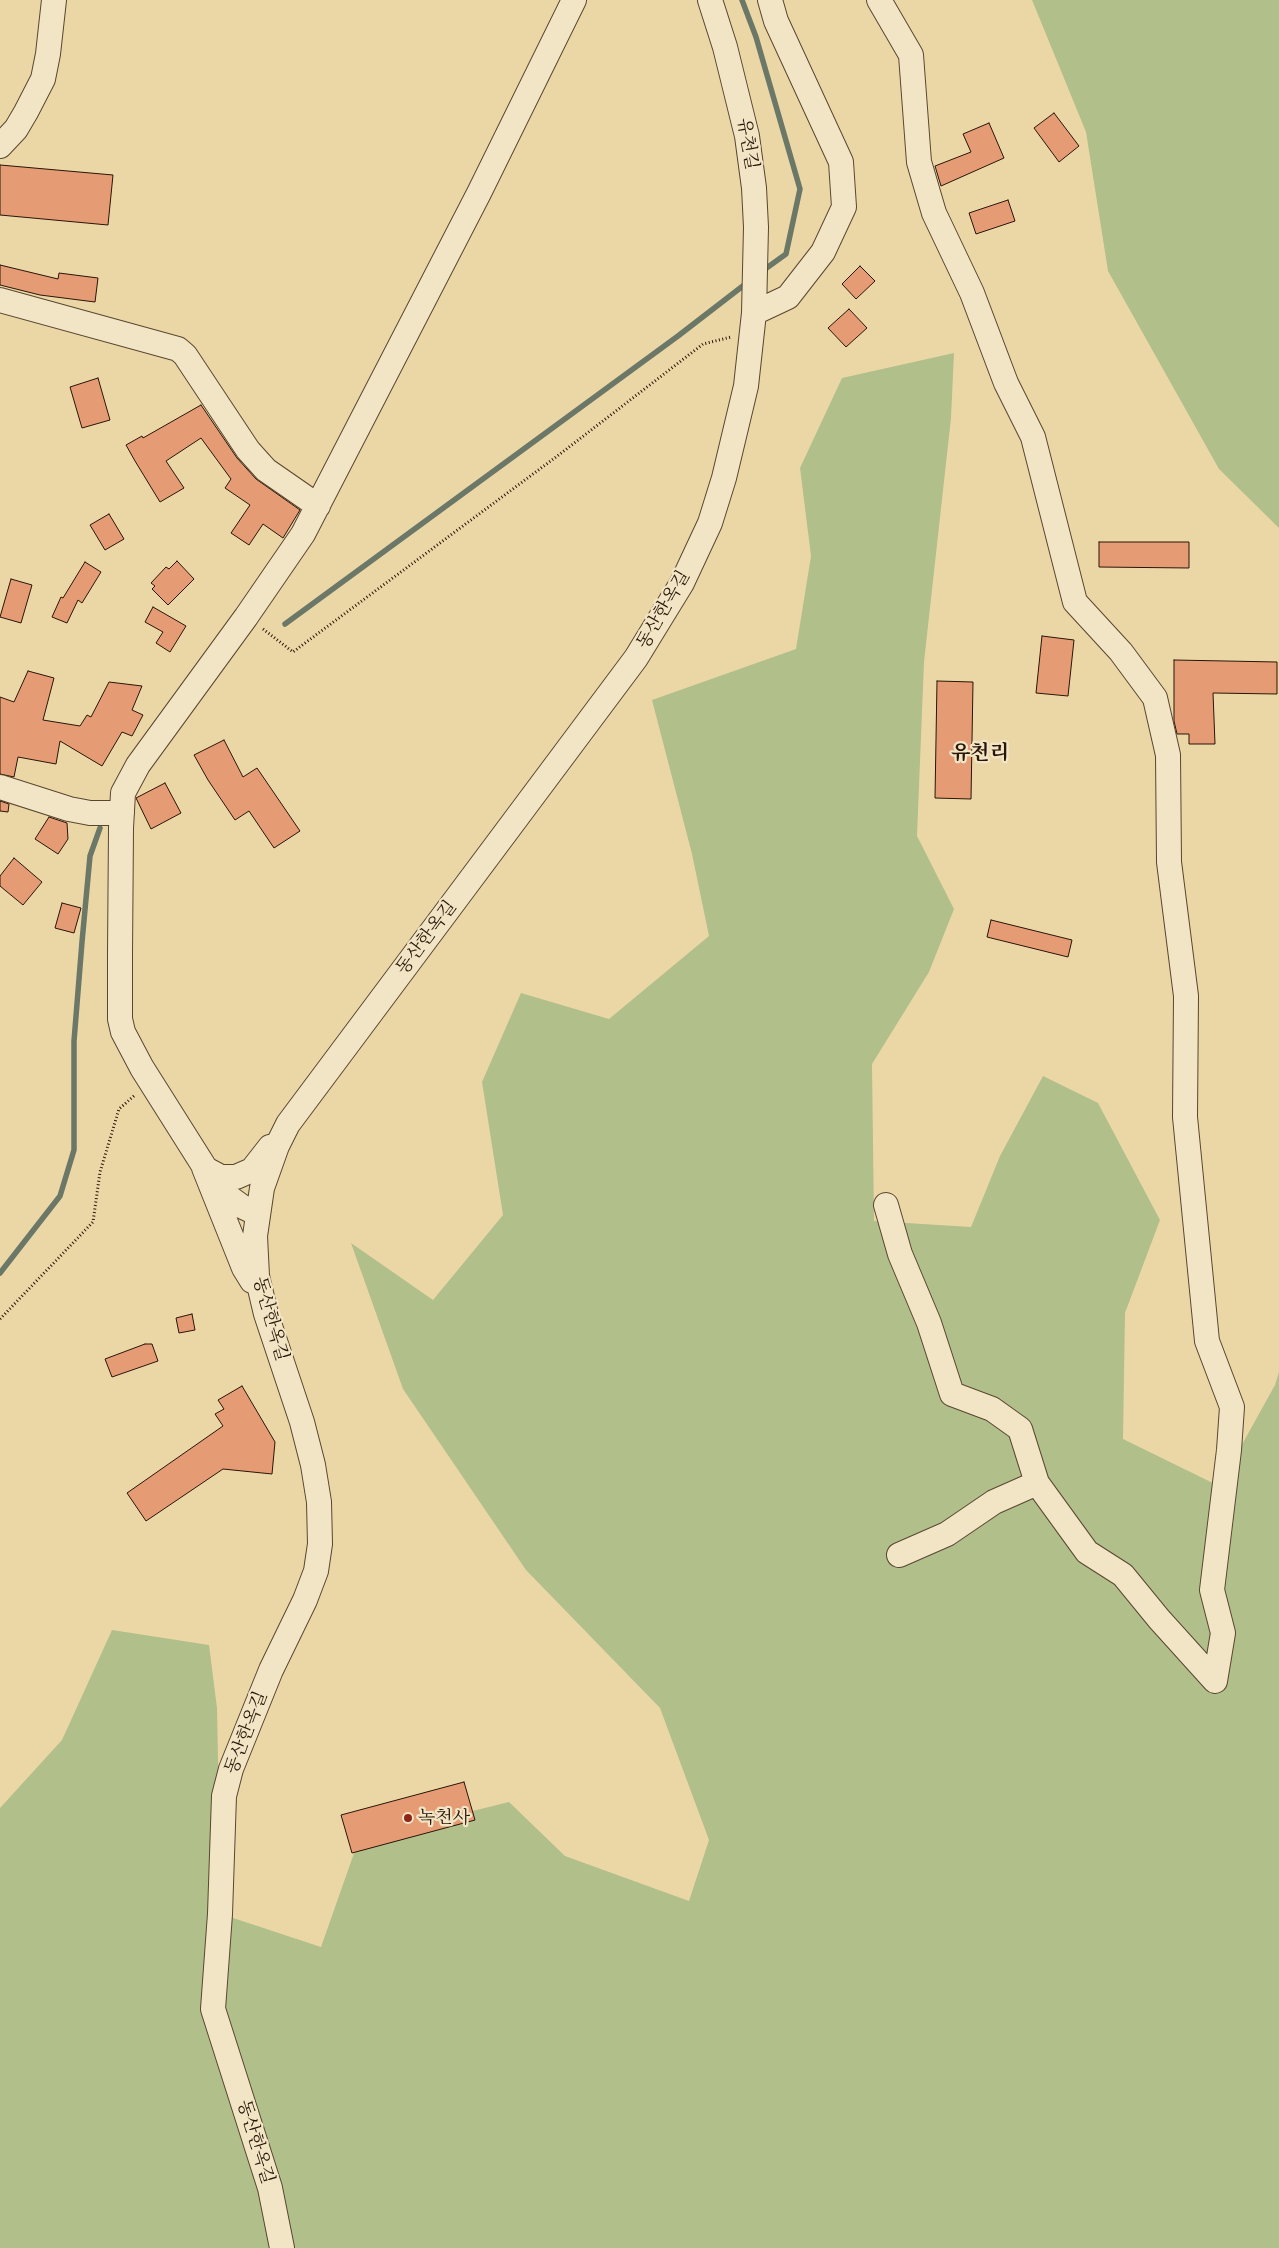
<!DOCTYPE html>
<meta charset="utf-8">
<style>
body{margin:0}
canvas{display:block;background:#ebd7a6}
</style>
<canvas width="1279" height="2248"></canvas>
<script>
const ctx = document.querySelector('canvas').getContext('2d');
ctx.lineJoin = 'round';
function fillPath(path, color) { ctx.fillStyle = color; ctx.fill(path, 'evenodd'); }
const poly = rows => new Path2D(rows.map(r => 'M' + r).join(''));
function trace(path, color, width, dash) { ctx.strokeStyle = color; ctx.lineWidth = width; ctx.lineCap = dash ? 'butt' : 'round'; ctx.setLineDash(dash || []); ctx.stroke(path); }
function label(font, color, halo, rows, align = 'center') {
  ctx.font = font + ' "Gentium Book Plus","Noto Serif KR",serif'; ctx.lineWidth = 4.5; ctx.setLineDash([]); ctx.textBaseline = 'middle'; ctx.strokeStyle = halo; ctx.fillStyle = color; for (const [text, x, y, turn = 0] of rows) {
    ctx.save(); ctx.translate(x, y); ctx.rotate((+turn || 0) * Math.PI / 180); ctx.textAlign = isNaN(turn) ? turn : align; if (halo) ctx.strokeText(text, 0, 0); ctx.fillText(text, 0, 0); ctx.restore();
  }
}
fillPath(poly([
 [1032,0,1279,0,1279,528,1219,469,1108,271,1086,132],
 [954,353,951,418,924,662,917,836,954,909,929,972,872,1064,874,1221,971,1227,1000,1156,1043,1076,1098,1103,1160,1220,1125,1313,1123,1439,1219,1486,1275,1385,1279,1372,1279,2248,0,2248,0,1808,62,1740,112,1630,209,1645,217,1708,221,1914,321,1947,359,1839,509,1802,565,1856,689,1901,709,1840,660,1708,526,1570,403,1389,351,1243,433,1300,503,1215,482,1082,521,993,609,1019,709,936,692,854,652,700,796,649,811,556,800,468,842,378]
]), '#b1bf8b');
trace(poly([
 [742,0,756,37,800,189,786,254,761,272],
 [285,624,678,336,748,282],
 [0,1273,60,1196,74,1150,74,1041,82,942,90,856,100,828]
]), '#6b7867', 5.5);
const building = poly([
 [1054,113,1079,146,1059,162,1034,128,1054,113],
 [989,123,1004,158,941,186,935,166,971,152,963,134,989,123],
 [0,165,113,175,108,225,0,215,0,165],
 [1008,200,1015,221,976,234,969,213,1008,200],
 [0,265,58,279,59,273,98,278,95,302,40,295,0,285,0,265],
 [860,266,875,281,856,299,842,284,860,266],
 [849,309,867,328,846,347,828,328,849,309],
 [98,378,110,420,82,428,70,387,98,378],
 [201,405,237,458,256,479,300,510,283,538,263,524,249,545,231,533,250,505,225,488,231,479,201,438,166,461,184,488,160,502,135,461,126,445,142,436,143,438,201,405],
 [109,514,124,539,105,550,90,525,109,514],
 [1099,542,1189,542,1189,568,1099,567,1099,542],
 [177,561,194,579,168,605,152,589,155,586,151,583,166,567,169,569,177,561],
 [85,562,101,572,82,603,78,600,67,623,52,617,61,597,63,598,85,562],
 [11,579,32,585,21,623,0,617,11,579],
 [153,607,186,626,170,652,156,643,163,632,145,622,153,607],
 [1042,636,1074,640,1068,696,1036,693,1042,636],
 [1174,660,1277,662,1277,694,1213,693,1215,744,1189,744,1189,734,1177,734,1174,721,1174,660],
 [28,671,54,678,43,720,80,726,87,715,91,717,109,682,142,686,132,710,143,715,132,736,122,732,102,766,60,741,56,764,18,757,14,777,0,774,0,697,14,702,28,671],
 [937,681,973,682,971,799,935,798,937,681],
 [224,740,243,777,257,768,300,831,274,848,249,811,235,820,208,780,194,755,224,740],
 [165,783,181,813,151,829,136,798,165,783],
 [0,801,9,804,8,812,0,811,0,801],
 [49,817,67,823,68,839,58,854,35,839,49,817],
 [14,858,42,882,23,905,0,886,0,876,14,858],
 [62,903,81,908,74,933,55,928,62,903],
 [991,920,1072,940,1068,957,987,937,991,920],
 [192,1314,195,1330,179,1333,176,1318,192,1314],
 [145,1344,152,1344,158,1361,112,1377,105,1359,145,1344],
 [242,1386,275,1442,272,1474,223,1469,146,1521,127,1493,223,1426,215,1414,224,1409,218,1400,242,1386],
 [464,1782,475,1820,352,1853,341,1815,464,1782]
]);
fillPath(building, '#e59c75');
trace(building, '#281508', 1);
const minor = poly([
 [879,0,911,55,919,162,934,213,972,293,1006,383,1033,437,1075,602,1121,652,1155,698,1168,755,1169,862,1186,996,1185,1117,1207,1341,1232,1407,1229,1450,1212,1590,1223,1633,1215,1681,1159,1619,1123,1575,1087,1552,1037,1483,1020,1429,992,1409,952,1394,929,1323,900,1254,886,1205],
 [0,146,16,129,26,112,43,79,48,54,54,0],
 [0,300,178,349,185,355,248,450,266,470,318,506],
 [754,313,788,297,823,252,844,207,841,162,776,21,770,0],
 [0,787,69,809,90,813,122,813],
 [258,1214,241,1206,219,1190,142,1068,123,1032,120,1019,120,954,121,828,123,793,138,765,246,617,303,534,479,193,574,0],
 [252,1281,244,1268,204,1168,221,1177,236,1177,252,1170,270,1147],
 [899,1555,947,1534,994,1502,1037,1483],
 [282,2248,270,2188,213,2009,220,1914,224,1796,231,1769,271,1670,305,1600,316,1571,320,1544,319,1502,313,1465,302,1422,266,1314,257,1276,255,1236,262,1188,277,1146,288,1124,636,658,682,583,710,523,724,478,746,386,754,313,756,227,754,188,747,136,725,47,710,0]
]);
trace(minor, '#594630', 26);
trace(poly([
 [263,629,293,652,560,454,703,344,731,337],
 [0,1319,93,1222,100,1172,119,1109,135,1095]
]), '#281508', 3, [1, 2.5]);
trace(minor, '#f2e5c5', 24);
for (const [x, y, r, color] of [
 [408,1818,5,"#8f2418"]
]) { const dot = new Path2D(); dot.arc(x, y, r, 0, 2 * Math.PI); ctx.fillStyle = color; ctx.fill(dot); trace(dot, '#f2e5c5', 2); }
label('18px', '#281508', '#f2e5c5', [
 ["유천길",747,144,80],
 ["동산한옥길",664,610,-60],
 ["동산한옥길",427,938,-53],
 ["동산한옥길",270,1319,74],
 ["동산한옥길",247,1733,-69],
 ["동산한옥길",255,2142,73]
]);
label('18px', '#281508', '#f2e5c5', [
 ["녹천사",418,1818]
], 'left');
label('bold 20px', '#281508', '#f2e5c5', [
 ["유천리",980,754]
]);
</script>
